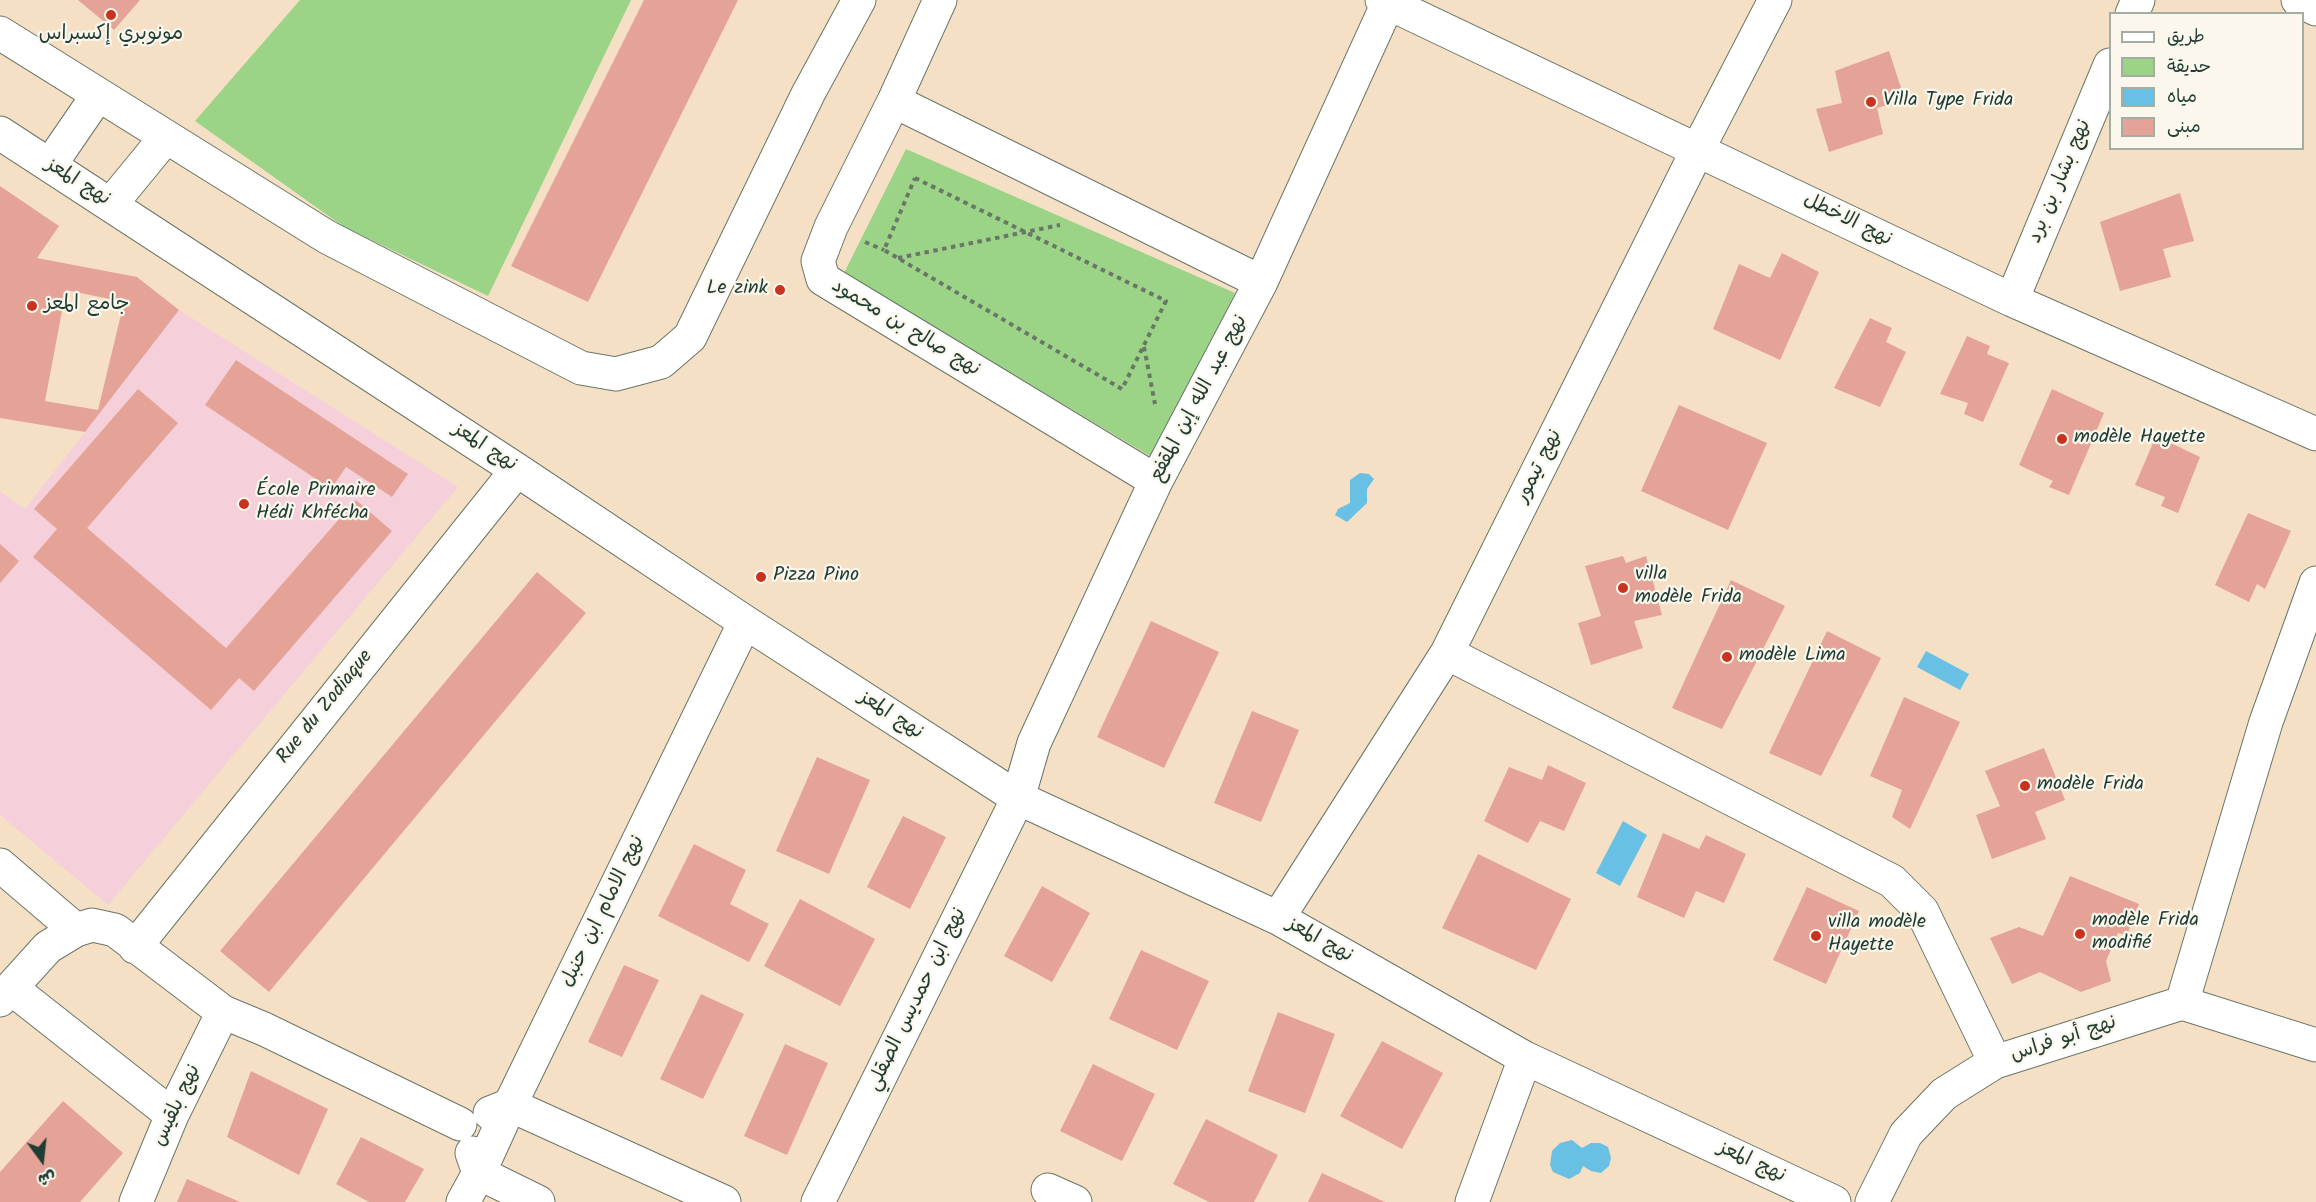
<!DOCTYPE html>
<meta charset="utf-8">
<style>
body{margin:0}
#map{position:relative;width:2316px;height:1202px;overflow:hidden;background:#f5e0c5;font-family:Kalam,"Playpen Sans Arabic",sans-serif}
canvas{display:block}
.legend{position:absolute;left:2109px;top:12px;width:195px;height:138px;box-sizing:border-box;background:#fbf7ec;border:2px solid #a3ada2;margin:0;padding:8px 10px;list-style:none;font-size:18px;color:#1f3d34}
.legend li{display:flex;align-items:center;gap:12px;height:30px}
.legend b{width:30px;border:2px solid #a3ada2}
.north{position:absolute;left:12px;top:1130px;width:60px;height:60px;-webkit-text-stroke:4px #fbf7ec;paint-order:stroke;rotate:165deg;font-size:16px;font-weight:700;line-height:24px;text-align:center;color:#1f3d34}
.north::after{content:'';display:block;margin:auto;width:21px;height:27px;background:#1f3d34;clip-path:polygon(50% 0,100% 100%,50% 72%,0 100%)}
</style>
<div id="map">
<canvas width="2316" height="1202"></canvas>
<ul class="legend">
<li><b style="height:8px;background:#fff"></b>طريق</li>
<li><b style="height:16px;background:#9bd487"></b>حديقة</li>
<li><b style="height:16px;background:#68c0e5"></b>مياه</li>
<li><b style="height:16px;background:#e5a398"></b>مبنى</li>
</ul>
<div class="north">ش</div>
</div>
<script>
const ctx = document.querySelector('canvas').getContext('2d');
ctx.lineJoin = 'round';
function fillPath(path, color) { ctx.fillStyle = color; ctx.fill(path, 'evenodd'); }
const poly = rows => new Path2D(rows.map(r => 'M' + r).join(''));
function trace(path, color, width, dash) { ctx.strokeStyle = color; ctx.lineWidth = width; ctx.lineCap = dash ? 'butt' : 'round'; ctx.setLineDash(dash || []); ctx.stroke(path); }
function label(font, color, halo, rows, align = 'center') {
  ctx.font = font + ' Kalam,"Playpen Sans Arabic",sans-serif'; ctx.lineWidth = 4.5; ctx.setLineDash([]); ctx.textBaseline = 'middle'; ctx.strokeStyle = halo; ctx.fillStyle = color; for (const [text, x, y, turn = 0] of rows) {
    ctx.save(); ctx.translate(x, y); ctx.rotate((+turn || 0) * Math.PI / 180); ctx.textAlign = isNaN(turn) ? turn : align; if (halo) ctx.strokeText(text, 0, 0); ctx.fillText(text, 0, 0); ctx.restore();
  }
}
fillPath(poly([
 [179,310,458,487,108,905,0,815,0,491,25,509,85,432,98,410]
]), '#f5cfda');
fillPath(poly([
 [300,0,631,0,488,296,344,227,195,121],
 [906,149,1235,293,1155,459,844,273]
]), '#9bd487');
fillPath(poly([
 [1360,473,1369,474,1374,479,1367,489,1367,503,1347,522,1335,515,1338,509,1350,503,1350,480],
 [1926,651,1969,674,1960,690,1917,667],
 [1623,821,1647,835,1620,886,1596,873],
 [1572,1140,1582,1148,1591,1143,1600,1143,1608,1147,1611,1158,1609,1166,1601,1173,1591,1171,1583,1166,1580,1173,1569,1179,1553,1172,1550,1165,1552,1151,1560,1143]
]), '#68c0e5');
fillPath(poly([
 [78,0,140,0,114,30],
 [644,0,738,0,588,302,511,266],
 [1889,51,1905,100,1877,108,1883,134,1829,152,1816,109,1842,103,1835,71],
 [0,186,59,226,37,258,137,277,179,310,85,432,0,418],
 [66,290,124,302,98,410,45,401],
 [2180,193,2194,241,2163,249,2171,277,2120,291,2100,222],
 [1782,253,1819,272,1780,360,1713,329,1739,264,1770,278],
 [1870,318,1892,328,1886,342,1906,352,1880,407,1834,388],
 [1967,336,1990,346,1987,354,2009,363,1983,422,1964,414,1968,403,1940,394],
 [236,360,408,474,392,497,346,467,331,489,205,405],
 [138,389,178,423,87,528,226,648,356,500,392,531,254,691,239,678,211,710,33,557,57,529,34,509],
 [2052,389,2104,413,2069,495,2049,487,2053,481,2019,465],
 [1679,405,1767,443,1728,530,1641,491],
 [2156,436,2200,457,2178,513,2161,506,2165,497,2135,485],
 [2248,513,2291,531,2265,589,2257,584,2249,602,2215,585],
 [0,544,19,561,0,583],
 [1623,556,1626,563,1646,556,1662,615,1634,621,1643,648,1591,665,1578,623,1601,616,1585,566],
 [537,572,586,613,269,992,220,951],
 [1731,580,1785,606,1722,729,1672,708],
 [1151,621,1219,652,1164,768,1097,737],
 [1827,631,1881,658,1821,776,1769,753],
 [1904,697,1960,722,1910,829,1892,817,1902,790,1870,776],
 [1252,711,1299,730,1261,822,1214,803],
 [2044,748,2065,800,2035,812,2046,839,1992,859,1976,815,2000,806,1985,771],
 [817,757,870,780,829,874,776,851],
 [1548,765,1586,783,1564,831,1540,821,1528,843,1484,821,1509,767,1542,780],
 [903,816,946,837,910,909,867,887],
 [1663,833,1699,849,1706,835,1746,854,1724,903,1696,891,1684,918,1637,897],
 [694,844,746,870,730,904,769,924,749,962,658,916],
 [1478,854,1571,899,1536,970,1442,928],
 [2070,876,2139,904,2127,935,2118,933,2106,961,2111,981,2081,992,2040,972,2012,984,1990,938,2019,927,2043,936],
 [1042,886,1090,913,1052,982,1004,956],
 [1807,887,1859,911,1826,984,1773,960],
 [800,899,875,939,840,1006,764,966],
 [1141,950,1209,981,1177,1050,1109,1019],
 [624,965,659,980,622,1057,588,1042],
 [701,994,744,1014,703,1099,660,1079],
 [1278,1012,1335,1034,1305,1113,1248,1091],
 [1382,1041,1443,1073,1402,1149,1340,1116],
 [785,1044,828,1063,787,1155,744,1136],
 [1093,1064,1155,1094,1122,1161,1060,1131],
 [251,1071,328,1109,299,1175,227,1137],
 [63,1101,123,1153,80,1202,0,1202,0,1172],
 [1206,1119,1278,1155,1254,1202,1209,1202,1173,1184],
 [361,1137,424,1169,405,1202,369,1202,336,1184],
 [1322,1173,1385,1202,1308,1202],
 [187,1179,240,1202,177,1202]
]), '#e5a398');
const minor = poly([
 [940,0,894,101,831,227,818,261,823,279,1156,481],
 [1382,0,2012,300,2316,434],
 [2298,0,2316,9],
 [2132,14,2138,0],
 [0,33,327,237,581,368,616,374,661,362,690,337,808,94,859,0],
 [894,101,1261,282],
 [0,133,517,470,745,622,1018,798,1278,918,1525,1058,1834,1202],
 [50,165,98,95],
 [111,204,166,137],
 [2012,300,2110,65],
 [1447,653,1892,881,1922,911,1995,1062],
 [0,865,76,930],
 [1278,918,1447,653,1698,149,1775,0],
 [135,947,517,470],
 [11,988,172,1115],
 [0,1000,48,947,76,930,92,925,115,930,223,1012,264,1029,460,1124],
 [2182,1003,2266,722,2316,583],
 [490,1113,510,1105,724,1202],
 [472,1153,479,1173,538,1202],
 [1048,1190,1075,1202],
 [136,1202,172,1115,223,1012],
 [463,1202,479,1173,510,1105,745,622],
 [818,1202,1018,798,1034,743,1156,481,1261,282,1388,3],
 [1472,1202,1525,1058],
 [1872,1202,1906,1134,1944,1094,1995,1062,2182,1003,2316,1045]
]);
trace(minor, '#6a7667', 35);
trace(poly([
 [915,178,1166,301,1122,389,884,250,915,178],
 [865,242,884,250],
 [898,258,1060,225],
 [1144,347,1155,404]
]), '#6a7667', 4, [4.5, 4.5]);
trace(minor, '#fff', 33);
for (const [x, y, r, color] of [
 [111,15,6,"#c8321e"],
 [1871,102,6,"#c8321e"],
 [780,290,6,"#c8321e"],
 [32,306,6,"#c8321e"],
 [2062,439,6,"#c8321e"],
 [244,504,6,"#c8321e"],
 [761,577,6,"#c8321e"],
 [1623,588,6,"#c8321e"],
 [1727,657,6,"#c8321e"],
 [2025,786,6,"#c8321e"],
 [2080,934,6,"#c8321e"],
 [1816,936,6,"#c8321e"]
]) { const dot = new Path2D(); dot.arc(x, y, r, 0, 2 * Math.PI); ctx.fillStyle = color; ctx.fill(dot); trace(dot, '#fbf7ec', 2); }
label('20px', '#1f3d34', '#fbf7ec', [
 ["مونوبري إكسبراس",111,36,"center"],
 ["Villa Type Frida",1883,102],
 ["Le zink",768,290,"right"],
 ["جامع المعز",44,306],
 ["modèle Hayette",2074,439],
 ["École Primaire",256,492],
 ["Hédi Khfécha",256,515],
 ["villa",1635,576],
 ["modèle Frida",1635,599],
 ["Pizza Pino",773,577],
 ["modèle Lima",1739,657],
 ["modèle Frida",2037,786],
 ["modèle Frida",2092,922],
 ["modifié",2092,945],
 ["villa modèle",1828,924],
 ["Hayette",1828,947]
], 'left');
label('20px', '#1f3d34', '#fbf7ec', [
 ["نهج بشار بن برد",2061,182,-67],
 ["نهج المعز",77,183,32],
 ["نهج الاخطل",1847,221,26],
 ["نهج صالح بن محمود",905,329,31],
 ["نهج عبد الله إبن المقفع",1200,399,-62],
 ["نهج المعز",484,448,33],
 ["نهج تيمور",1540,467,-63],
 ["Rue du Zodiaque",326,708,-51],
 ["نهج المعز",890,716,33],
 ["نهج الامام ابن حنبل",604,912,-64],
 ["نهج المعز",1319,941,29],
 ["نهج ابن حمديس الصقلي",918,1000,-64],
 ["نهج أبو فراس",2064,1040,-18],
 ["نهج بلقيس",178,1106,-65],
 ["نهج المعز",1751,1163,25]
]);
</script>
